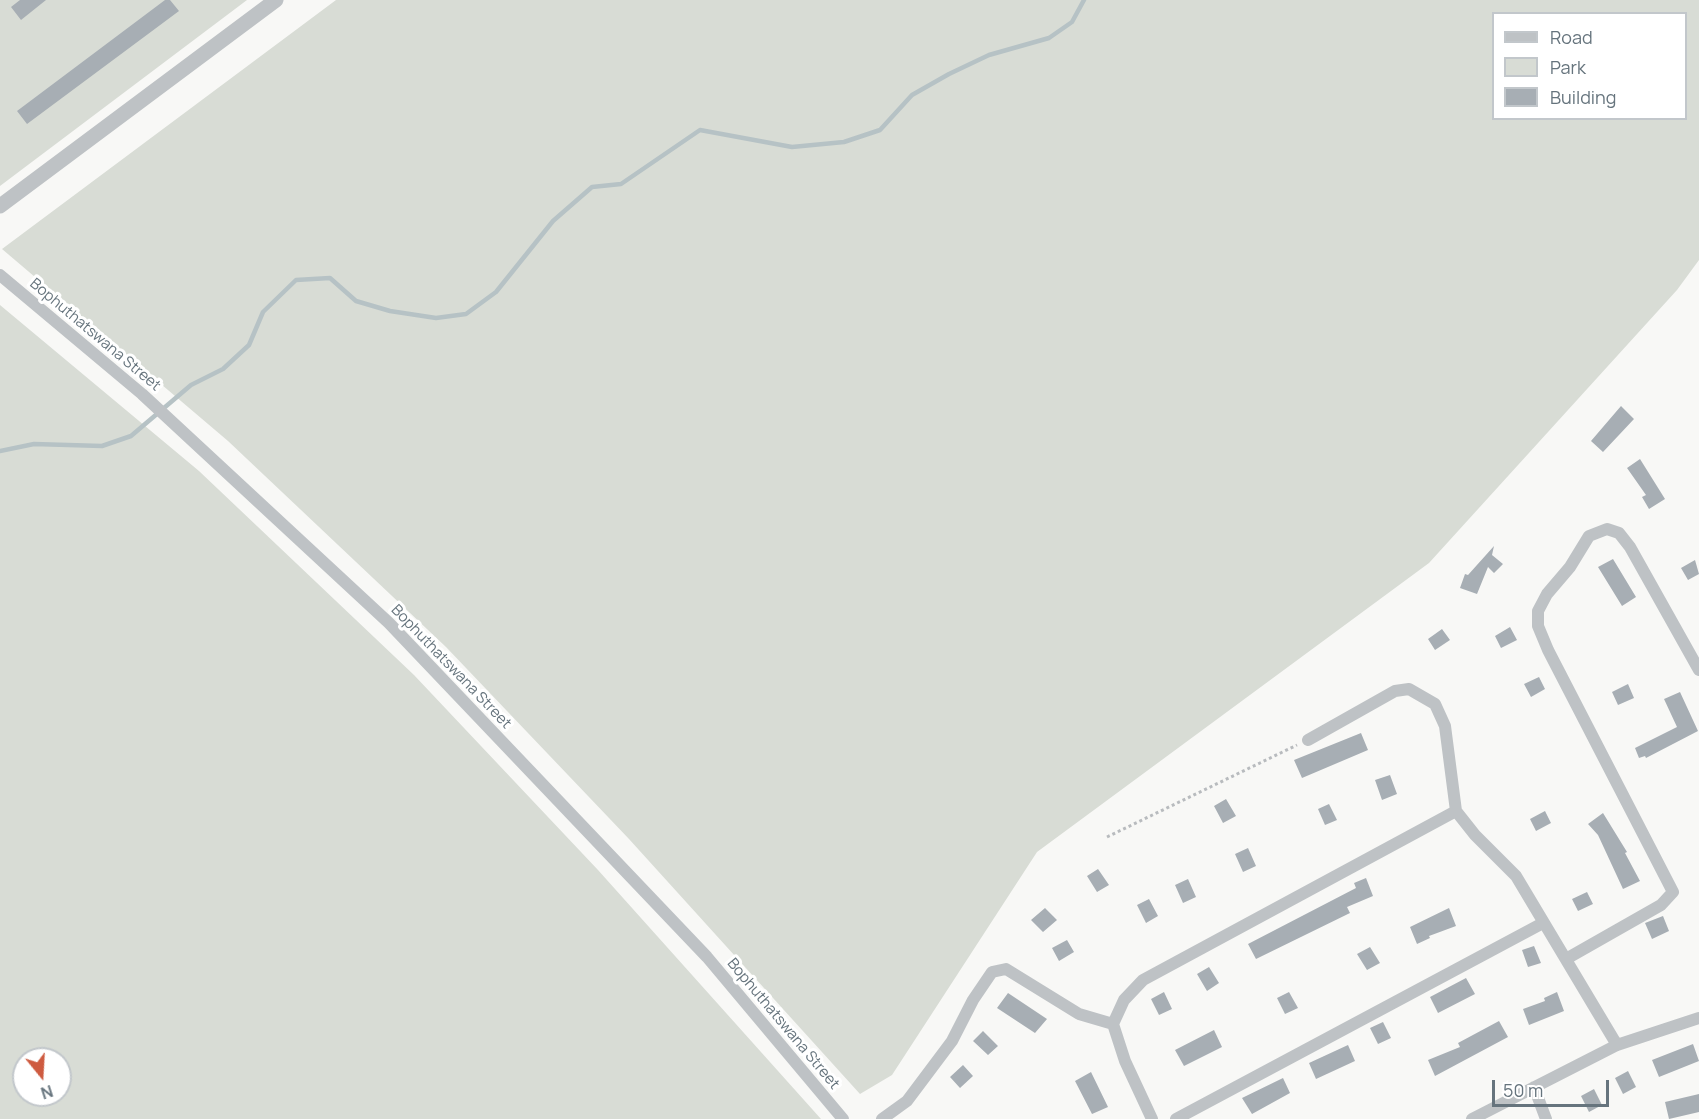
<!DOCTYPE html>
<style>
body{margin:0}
#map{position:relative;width:1699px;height:1119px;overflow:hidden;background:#f8f8f6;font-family:Manrope,sans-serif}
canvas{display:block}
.legend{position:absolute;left:1492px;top:12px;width:195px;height:108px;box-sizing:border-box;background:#fff;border:2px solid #c2c7cb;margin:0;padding:8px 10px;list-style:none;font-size:18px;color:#66747d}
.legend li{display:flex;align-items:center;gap:12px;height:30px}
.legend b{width:30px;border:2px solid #c2c7cb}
.north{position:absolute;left:12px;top:1047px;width:60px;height:60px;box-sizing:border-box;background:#fff;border:2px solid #c2c7cb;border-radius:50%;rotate:162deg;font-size:16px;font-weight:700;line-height:24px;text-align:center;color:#66747d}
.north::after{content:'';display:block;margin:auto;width:21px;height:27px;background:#ce5b40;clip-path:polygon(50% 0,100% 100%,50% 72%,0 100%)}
.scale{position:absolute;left:1492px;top:1080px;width:117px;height:27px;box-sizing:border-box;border:3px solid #66747d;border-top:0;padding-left:8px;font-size:18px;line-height:21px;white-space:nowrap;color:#66747d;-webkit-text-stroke:4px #fff;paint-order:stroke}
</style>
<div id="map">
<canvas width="1699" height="1119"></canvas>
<ul class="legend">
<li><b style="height:8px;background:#bec2c5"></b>Road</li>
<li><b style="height:16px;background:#d8dcd5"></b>Park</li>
<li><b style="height:16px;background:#a7aeb4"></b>Building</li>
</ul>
<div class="north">N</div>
<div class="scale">50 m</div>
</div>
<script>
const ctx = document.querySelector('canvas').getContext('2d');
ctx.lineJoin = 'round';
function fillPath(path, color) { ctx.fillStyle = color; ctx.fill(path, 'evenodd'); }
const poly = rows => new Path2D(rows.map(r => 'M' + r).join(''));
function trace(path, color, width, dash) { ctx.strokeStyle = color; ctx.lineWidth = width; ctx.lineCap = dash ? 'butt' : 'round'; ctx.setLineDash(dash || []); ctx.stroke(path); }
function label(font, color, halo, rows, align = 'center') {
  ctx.font = font + ' Manrope,sans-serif'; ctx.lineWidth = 6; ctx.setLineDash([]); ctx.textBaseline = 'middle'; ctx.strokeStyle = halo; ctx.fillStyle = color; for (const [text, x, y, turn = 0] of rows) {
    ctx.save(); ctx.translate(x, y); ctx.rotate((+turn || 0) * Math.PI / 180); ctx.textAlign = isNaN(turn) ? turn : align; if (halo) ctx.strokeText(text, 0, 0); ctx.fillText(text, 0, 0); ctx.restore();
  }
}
fillPath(poly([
 [0,0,247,0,0,186],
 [336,0,1699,0,1699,260,1677,290,1429,563,1037,852,892,1075,860,1094,629,839,446,647,228,441,2,249],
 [1494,14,1686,14,1686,118,1494,118],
 [0,305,199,471,414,675,598,870,821,1119,0,1119],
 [24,1059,60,1059,60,1095,24,1095]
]), '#d8dcd5');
trace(poly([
 [0,451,34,444,102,446,131,436,191,385,223,369,249,345,263,312,296,280,330,278,356,301,390,311,436,318,466,314,496,292,553,221,592,187,621,184,700,130,792,147,844,142,880,130,912,95,949,74,989,55,1049,38,1072,22,1084,0]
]), '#b6c2c5', 4.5);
fillPath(poly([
 [20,0,46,0,21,20,11,7],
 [165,0,170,0,179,11,27,124,17,111],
 [1621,406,1634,419,1603,452,1591,441],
 [1640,459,1665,499,1649,509,1642,497,1646,495,1627,468],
 [1494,546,1492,555,1503,564,1494,573,1488,567,1477,594,1460,588,1465,574,1468,575],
 [1613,559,1636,597,1622,606,1598,567],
 [1695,560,1699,574,1688,580,1681,568],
 [1510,627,1517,640,1501,648,1495,636],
 [1442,629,1450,640,1435,650,1428,639],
 [1539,677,1545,689,1531,697,1524,684],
 [1628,684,1634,698,1618,705,1612,692],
 [1680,692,1698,731,1646,758,1645,756,1639,758,1635,748,1677,727,1664,699],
 [1361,733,1368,750,1302,778,1294,760],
 [1390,775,1397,794,1382,800,1375,780],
 [1226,799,1236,816,1223,823,1214,806],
 [1329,804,1337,820,1325,825,1318,809],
 [1545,811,1551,823,1536,831,1530,819],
 [1603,813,1627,852,1625,853,1640,881,1623,889,1598,835,1588,824],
 [1248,848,1256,866,1243,872,1235,854],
 [1098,869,1109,885,1097,892,1087,876],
 [1366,878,1373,896,1347,907,1350,913,1256,959,1248,944,1356,888,1354,883],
 [1188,879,1196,897,1183,903,1175,885],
 [1587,892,1593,904,1578,911,1572,899],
 [1149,899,1158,916,1146,923,1137,905],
 [1045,908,1057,920,1043,932,1031,920],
 [1449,908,1456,926,1429,936,1430,938,1417,944,1410,927],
 [1663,916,1669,931,1652,939,1645,923],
 [1067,940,1074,952,1059,961,1052,948],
 [1534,946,1541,963,1528,967,1522,950],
 [1370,947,1380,963,1367,970,1357,954],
 [1209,967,1219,983,1207,991,1197,974],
 [1466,978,1475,994,1438,1013,1430,997],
 [1164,992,1172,1009,1159,1015,1151,999],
 [1289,992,1298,1008,1285,1014,1277,998],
 [1557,992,1564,1011,1529,1025,1523,1009,1545,1001,1544,998],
 [1008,993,1047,1019,1035,1033,997,1008],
 [1499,1021,1508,1037,1435,1076,1428,1060,1460,1047,1458,1043],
 [1383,1022,1391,1038,1378,1044,1370,1028],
 [1214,1030,1222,1047,1184,1066,1175,1050],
 [983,1031,998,1046,988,1055,973,1041],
 [1693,1044,1699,1061,1659,1077,1652,1060],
 [1348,1045,1355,1061,1316,1079,1309,1063],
 [963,1065,973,1076,960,1088,950,1077],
 [1628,1071,1636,1087,1623,1094,1615,1078],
 [1091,1072,1108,1107,1092,1114,1075,1081],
 [1283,1078,1290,1093,1252,1114,1242,1098],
 [1594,1089,1602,1105,1589,1112,1581,1096],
 [1699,1094,1699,1112,1669,1119,1665,1102]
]), '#a7aeb4');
trace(poly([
 [1107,837,1297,745]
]), '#b8bbbe', 3, [3, 3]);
trace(poly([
 [0,275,142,394,389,623,707,957,843,1119],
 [1308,740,1395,691,1409,689,1435,704,1445,726,1456,811,1475,835,1516,876,1617,1045],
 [1566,959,1661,905,1673,892,1548,650,1538,626,1538,611,1547,594,1570,567,1589,536,1607,529,1619,533,1630,547,1699,670],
 [1534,1087,1546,1119],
 [882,1119,907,1101,952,1041,973,1000,992,972,1006,969,1079,1014,1113,1024],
 [1152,1119,1125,1061,1113,1024,1124,1000,1143,980,1456,811],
 [1176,1119,1543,923],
 [1472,1119,1617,1045,1699,1018]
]), '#bec2c5', 12);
trace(poly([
 [0,206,276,0]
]), '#bec2c5', 15);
label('15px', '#66747d', '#fff', [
 ["Bophuthatswana Street",95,335,40],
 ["Bophuthatswana Street",451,667,46],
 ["Bophuthatswana Street",783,1024,50]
]);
</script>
